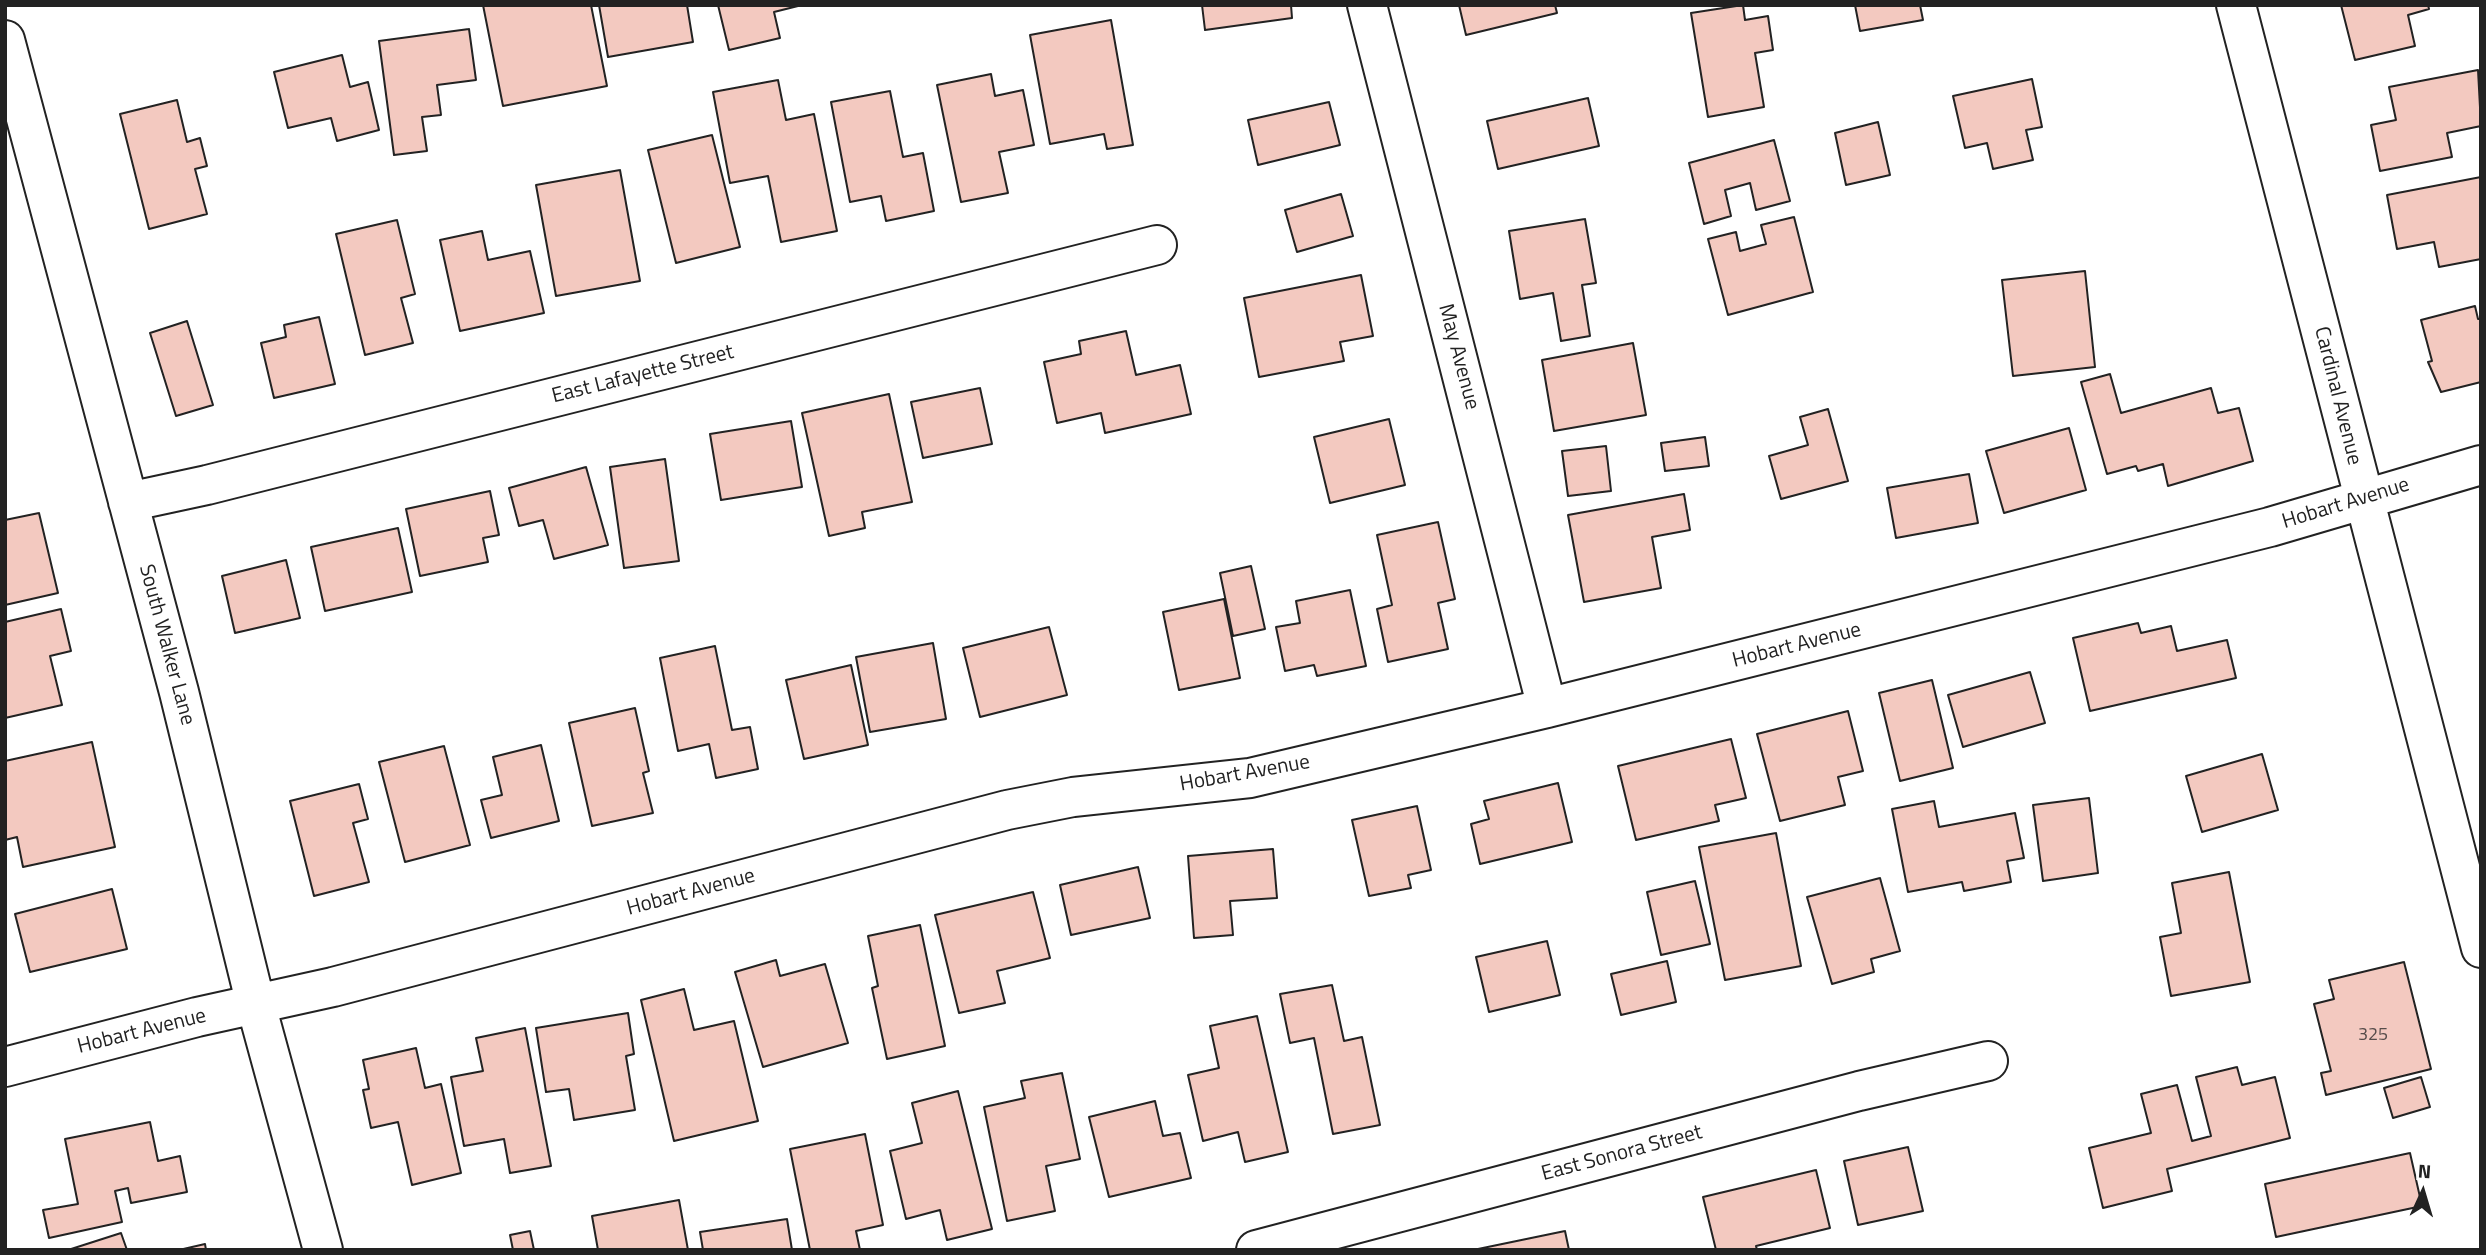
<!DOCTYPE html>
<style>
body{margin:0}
#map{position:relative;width:2486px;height:1255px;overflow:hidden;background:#fff;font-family:"Titillium Web",sans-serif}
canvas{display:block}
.frame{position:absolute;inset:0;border:7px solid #222;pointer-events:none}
.north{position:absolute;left:2388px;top:1157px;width:70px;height:70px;-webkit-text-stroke:5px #fff;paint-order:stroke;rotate:4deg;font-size:19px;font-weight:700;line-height:28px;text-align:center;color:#222}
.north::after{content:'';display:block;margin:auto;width:24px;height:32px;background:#222;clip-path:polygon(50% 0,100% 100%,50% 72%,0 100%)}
</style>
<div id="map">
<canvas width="2486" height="1255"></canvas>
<div class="frame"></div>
<div class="north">N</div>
</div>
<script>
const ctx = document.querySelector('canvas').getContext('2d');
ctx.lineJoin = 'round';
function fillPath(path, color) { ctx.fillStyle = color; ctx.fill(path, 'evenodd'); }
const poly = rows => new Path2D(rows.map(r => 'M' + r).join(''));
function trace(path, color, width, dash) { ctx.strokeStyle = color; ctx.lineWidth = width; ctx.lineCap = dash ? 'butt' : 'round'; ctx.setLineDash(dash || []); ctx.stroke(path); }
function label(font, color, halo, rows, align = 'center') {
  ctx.font = font + ' "Titillium Web",sans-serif'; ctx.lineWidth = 5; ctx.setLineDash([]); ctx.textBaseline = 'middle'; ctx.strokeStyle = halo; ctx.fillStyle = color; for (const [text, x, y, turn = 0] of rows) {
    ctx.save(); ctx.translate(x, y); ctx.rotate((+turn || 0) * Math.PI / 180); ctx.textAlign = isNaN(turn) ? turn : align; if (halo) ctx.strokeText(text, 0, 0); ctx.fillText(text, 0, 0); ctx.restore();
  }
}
const building = poly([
 [483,5,591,5,607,86,503,106,483,5],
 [599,5,687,5,693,42,608,57,599,5],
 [718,5,802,5,774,12,780,38,729,50,718,5],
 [1202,5,1291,5,1292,18,1205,30,1202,5],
 [1459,5,1555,5,1557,13,1466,35,1459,5],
 [1743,5,1745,20,1768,16,1773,50,1755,53,1764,107,1708,117,1691,13,1743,5],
 [1855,5,1920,5,1923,20,1860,31,1855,5],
 [2341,5,2428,5,2429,9,2408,15,2415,46,2355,60,2341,5],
 [1111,20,1133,145,1107,149,1104,134,1050,144,1030,35,1111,20],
 [469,29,476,80,437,85,441,115,422,117,427,151,394,155,379,41,469,29],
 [342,55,350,87,368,82,379,130,337,141,331,118,288,128,274,72,342,55],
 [2478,70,2481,126,2447,133,2452,157,2380,171,2371,125,2396,120,2389,87,2478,70],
 [991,74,995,96,1023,90,1034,145,999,152,1008,193,961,202,937,85,991,74],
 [2032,79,2042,127,2026,130,2033,160,1993,169,1987,143,1965,148,1953,96,2032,79],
 [778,80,786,120,814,114,837,231,781,242,768,176,730,183,713,92,778,80],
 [890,91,903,157,923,153,934,211,886,221,881,196,850,202,831,102,890,91],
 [1588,98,1599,146,1498,169,1487,121,1588,98],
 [177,100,187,142,200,138,207,166,195,169,207,214,149,229,120,114,177,100],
 [1329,102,1340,145,1258,165,1248,120,1329,102],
 [1878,122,1890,175,1846,185,1835,133,1878,122],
 [712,135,740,247,676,263,648,150,712,135],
 [1774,140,1790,201,1756,210,1750,183,1725,190,1731,216,1704,224,1689,163,1774,140],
 [620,170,640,281,556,296,536,185,620,170],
 [2481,177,2481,259,2439,267,2434,242,2397,249,2387,195,2481,177],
 [1341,194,1353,236,1297,252,1285,210,1341,194],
 [1794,217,1813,292,1728,315,1708,239,1736,232,1740,251,1766,244,1761,225,1794,217],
 [1585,219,1596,283,1582,285,1590,336,1561,341,1553,293,1520,299,1509,231,1585,219],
 [397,220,415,294,401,298,413,343,365,355,336,234,397,220],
 [482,231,488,260,530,251,544,313,460,331,440,240,482,231],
 [2085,271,2095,367,2013,376,2002,280,2085,271],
 [1361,275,1373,336,1340,342,1344,361,1259,377,1244,298,1361,275],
 [2475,306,2478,319,2481,319,2481,382,2441,392,2428,362,2432,361,2421,320,2475,306],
 [319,317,335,384,274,398,261,343,286,337,284,325,319,317],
 [187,321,213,405,176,416,150,333,187,321],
 [1126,331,1136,375,1180,365,1191,414,1105,433,1101,413,1057,423,1044,362,1081,354,1079,341,1126,331],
 [1633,343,1646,415,1554,431,1542,360,1633,343],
 [2110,374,2121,413,2211,388,2218,413,2239,408,2253,461,2168,486,2163,464,2138,471,2136,466,2107,474,2081,382,2110,374],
 [980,388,992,444,923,458,911,402,980,388],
 [889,394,912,502,862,512,865,528,829,536,802,413,889,394],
 [1828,409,1848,481,1781,499,1769,456,1808,445,1800,417,1828,409],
 [1389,419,1405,485,1330,503,1314,437,1389,419],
 [791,421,802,487,721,500,710,434,791,421],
 [2069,428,2086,490,2004,513,1986,451,2069,428],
 [1705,437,1709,466,1665,471,1661,443,1705,437],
 [1606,446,1611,491,1568,496,1562,451,1606,446],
 [665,459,679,561,624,568,610,467,665,459],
 [586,467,608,545,554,559,543,520,519,526,509,488,586,467],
 [1969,474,1978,523,1896,538,1887,488,1969,474],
 [490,491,499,535,483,538,488,562,420,576,406,509,490,491],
 [1684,494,1690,530,1652,537,1661,588,1584,602,1568,515,1684,494],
 [39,513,58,593,5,605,5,520,39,513],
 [1438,522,1455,599,1438,603,1448,649,1388,662,1377,609,1392,605,1377,535,1438,522],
 [398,528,412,592,325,611,311,547,398,528],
 [286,560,300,618,235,633,222,576,286,560],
 [1251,566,1265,629,1233,636,1220,573,1251,566],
 [1350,590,1366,666,1317,676,1314,665,1285,671,1276,627,1300,623,1296,601,1350,590],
 [1224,599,1240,678,1179,690,1163,612,1224,599],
 [61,609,71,651,50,656,62,705,5,718,5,622,61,609],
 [2138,623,2141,633,2171,626,2177,651,2227,640,2236,678,2090,711,2073,638,2138,623],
 [1049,627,1067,695,980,717,963,648,1049,627],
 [933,643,946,719,870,732,856,657,933,643],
 [715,646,732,730,750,727,758,769,716,778,709,744,678,751,660,658,715,646],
 [851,665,868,745,804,759,786,680,851,665],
 [2030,672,2045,723,1963,747,1948,695,2030,672],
 [1932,680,1953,768,1900,781,1879,693,1932,680],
 [635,708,649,771,643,773,653,813,592,826,569,723,635,708],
 [1848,711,1863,771,1838,777,1845,805,1780,821,1757,734,1848,711],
 [1731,739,1746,798,1715,805,1719,821,1636,840,1618,766,1731,739],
 [92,742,115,847,23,867,17,837,5,840,5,761,92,742],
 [541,745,559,821,491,838,481,800,502,795,493,757,541,745],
 [444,746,470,845,405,862,379,762,444,746],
 [2262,754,2278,810,2202,832,2186,776,2262,754],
 [1558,783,1572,842,1480,864,1471,824,1489,819,1484,801,1558,783],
 [359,784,368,819,353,823,369,882,314,896,290,801,359,784],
 [2089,798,2098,873,2043,881,2033,805,2089,798],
 [1934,801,1939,827,2015,813,2024,858,2007,861,2011,882,1964,891,1962,882,1908,892,1892,809,1934,801],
 [1417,806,1431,870,1408,875,1411,888,1369,896,1352,820,1417,806],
 [1776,833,1801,966,1725,980,1699,847,1776,833],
 [1273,849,1277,898,1230,901,1233,935,1194,938,1188,856,1273,849],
 [1138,867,1150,918,1071,935,1060,885,1138,867],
 [2229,872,2250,982,2171,996,2160,937,2181,933,2172,883,2229,872],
 [1880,878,1900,951,1871,959,1874,972,1832,984,1807,897,1880,878],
 [1695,881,1710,944,1661,955,1647,892,1695,881],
 [112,889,127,949,30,972,15,914,112,889],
 [1033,892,1050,958,997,971,1005,1003,959,1013,935,915,1033,892],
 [920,925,945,1046,887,1059,872,988,878,986,868,936,920,925],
 [1547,941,1560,995,1489,1012,1476,957,1547,941],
 [776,960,780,976,825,964,848,1043,763,1067,735,972,776,960],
 [1667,961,1676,1002,1621,1015,1611,974,1667,961],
 [2404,962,2431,1069,2326,1095,2321,1073,2331,1071,2314,1004,2334,999,2329,980,2404,962],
 [1332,985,1344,1041,1362,1037,1380,1125,1333,1134,1314,1038,1290,1043,1280,994,1332,985],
 [684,989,694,1030,734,1021,758,1121,674,1141,641,1000,684,989],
 [628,1013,634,1054,626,1056,635,1110,574,1120,569,1089,546,1092,536,1028,628,1013],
 [1257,1016,1288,1152,1245,1162,1238,1132,1203,1141,1188,1075,1219,1068,1210,1026,1257,1016],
 [525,1028,551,1166,510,1173,504,1139,464,1146,451,1077,483,1071,476,1038,525,1028],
 [416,1048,425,1088,441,1084,461,1173,412,1185,398,1122,371,1128,363,1090,369,1089,363,1060,416,1048],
 [2237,1067,2242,1085,2275,1077,2290,1138,2167,1169,2172,1191,2103,1208,2089,1148,2151,1133,2141,1094,2177,1085,2192,1141,2211,1136,2196,1077,2237,1067],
 [1062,1073,1080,1159,1046,1166,1055,1211,1007,1221,984,1107,1025,1098,1021,1081,1062,1073],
 [2421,1077,2430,1107,2393,1118,2384,1088,2421,1077],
 [958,1091,992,1229,947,1240,940,1210,906,1219,890,1151,922,1143,912,1103,958,1091],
 [1155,1101,1163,1136,1180,1133,1191,1178,1109,1197,1089,1117,1155,1101],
 [150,1122,158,1161,180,1156,187,1192,131,1203,128,1188,115,1191,122,1222,49,1238,43,1210,78,1204,65,1139,150,1122],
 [865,1134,883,1225,856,1231,860,1250,810,1250,790,1149,865,1134],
 [1908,1147,1923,1211,1858,1225,1844,1161,1908,1147],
 [2410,1153,2422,1206,2276,1237,2265,1184,2410,1153],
 [1816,1170,1830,1228,1756,1246,1757,1250,1716,1250,1703,1197,1816,1170],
 [679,1200,688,1250,598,1250,592,1216,679,1200],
 [787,1219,792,1250,703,1250,700,1232,787,1219],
 [530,1231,534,1250,513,1250,510,1235,530,1231],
 [1565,1231,1569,1250,1478,1250,1478,1249,1565,1231],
 [121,1233,127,1250,68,1250,121,1233],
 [205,1244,206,1250,179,1250,205,1244]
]);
fillPath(building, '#f3c9c0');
trace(building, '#222', 2);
const minor = poly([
 [1367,5,1547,708],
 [2236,5,2481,948],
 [5,40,179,692,256,1005,323,1250],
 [128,502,207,485,1157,245],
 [5,1067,197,1017,333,987,1007,810,1073,797,1250,778,1547,708,2270,527,2481,465],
 [1256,1250,1859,1091,1988,1061]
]);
trace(minor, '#222', 42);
trace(minor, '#fff', 38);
label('18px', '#564c4a', null, [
 ["325",2373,1036]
]);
label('21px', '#222', '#fff', [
 ["May Avenue",1458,357,75],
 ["East Lafayette Street",643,375,-14],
 ["Cardinal Avenue",2337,396,76],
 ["Hobart Avenue",2346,504,-17],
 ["South Walker Lane",166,645,75],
 ["Hobart Avenue",1797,646,-14],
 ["Hobart Avenue",1245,774,-10],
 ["Hobart Avenue",691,893,-15],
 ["Hobart Avenue",142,1032,-14],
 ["East Sonora Street",1622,1154,-15]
]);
</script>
